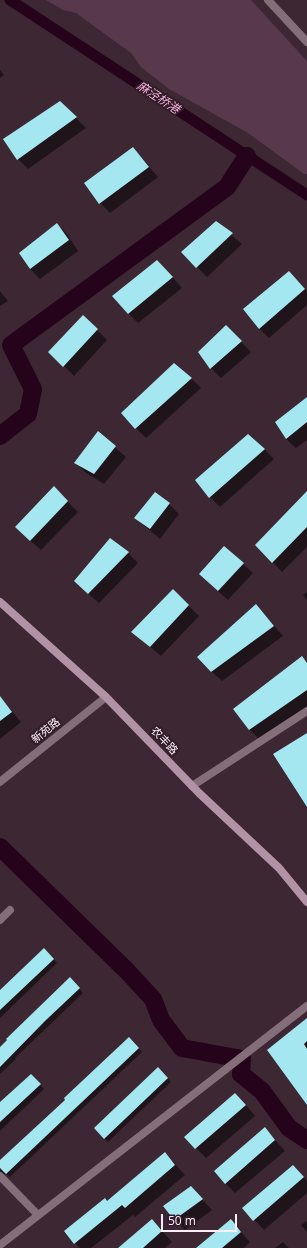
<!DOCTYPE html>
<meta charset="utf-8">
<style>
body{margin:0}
#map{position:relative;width:307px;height:1248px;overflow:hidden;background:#3c2733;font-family:"Open Sans",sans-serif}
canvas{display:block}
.scale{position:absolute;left:161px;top:1214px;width:76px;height:18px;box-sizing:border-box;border:2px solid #fdeff7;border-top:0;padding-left:5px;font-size:12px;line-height:14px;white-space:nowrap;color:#fdeff7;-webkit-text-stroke:3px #311d29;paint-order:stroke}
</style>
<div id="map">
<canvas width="307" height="1248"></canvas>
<div class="scale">50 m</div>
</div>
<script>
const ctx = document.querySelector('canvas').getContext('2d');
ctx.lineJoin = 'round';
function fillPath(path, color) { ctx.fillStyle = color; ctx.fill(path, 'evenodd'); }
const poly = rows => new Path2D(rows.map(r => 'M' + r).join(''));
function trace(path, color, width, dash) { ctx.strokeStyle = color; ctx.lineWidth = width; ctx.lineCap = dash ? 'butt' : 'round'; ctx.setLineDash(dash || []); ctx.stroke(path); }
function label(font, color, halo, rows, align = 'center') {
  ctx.font = font + ' "Open Sans","Noto Sans SC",sans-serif'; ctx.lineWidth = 4; ctx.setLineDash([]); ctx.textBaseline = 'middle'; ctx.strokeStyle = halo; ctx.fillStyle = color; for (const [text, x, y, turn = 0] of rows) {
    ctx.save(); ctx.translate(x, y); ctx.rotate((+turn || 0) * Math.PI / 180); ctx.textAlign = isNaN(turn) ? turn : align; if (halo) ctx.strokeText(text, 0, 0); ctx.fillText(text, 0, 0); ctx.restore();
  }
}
fillPath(poly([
 [46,0,251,0,307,61,307,174,304,174,248,133,169,89,141,67,131,53,76,13,63,10]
]), '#57394b');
fillPath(poly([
 [0,70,4,75,0,78],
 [60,102,86,128,28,169,18,159,5,139],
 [133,148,158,177,110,213,100,203],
 [216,222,242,244,207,277,182,252],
 [57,224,67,234,78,251,40,279,30,269,21,253],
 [167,271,182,288,138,323,128,313],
 [289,272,307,291,307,305,269,338,259,328],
 [0,291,8,301,0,306],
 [83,316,107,340,74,376,50,352],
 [226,326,251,352,221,378,211,368],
 [191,378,201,388,146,438,136,428],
 [307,404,307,440,296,448,286,439],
 [98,433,126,457,104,484,86,473,76,463],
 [264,449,274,459,220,507,210,497],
 [54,488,78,512,41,550,26,537],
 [307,494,307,547,282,572,273,562],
 [169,504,179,514,160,539,135,518],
 [128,553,138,563,99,603,85,591],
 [243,564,253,573,228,600,210,584],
 [173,591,199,616,161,656,132,632],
 [307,592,307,600,303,595],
 [256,605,283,636,222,681,211,671],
 [302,658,307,663,307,707,259,739,249,729],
 [0,697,21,722,0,739],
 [44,949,57,963,0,1018,0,992],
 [74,982,83,993,15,1058,16,1059,0,1074,0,1049],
 [307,1019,307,1102,268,1051],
 [129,1038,142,1052,10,1177,6,1174,0,1176,0,1163],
 [162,1072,171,1082,108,1142,95,1128],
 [31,1075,44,1089,0,1131,0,1104],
 [245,1104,255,1116,206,1158,196,1148],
 [265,1129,285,1151,235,1193,225,1183],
 [165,1153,185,1175,135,1217,133,1215,91,1248,80,1248,75,1243,107,1202],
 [303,1176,307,1181,307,1193,264,1230,244,1209],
 [201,1198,212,1210,185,1230,165,1207],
 [152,1220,172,1242,165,1248,119,1248],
 [231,1221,250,1242,244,1248,198,1248],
 [307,1221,307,1232,301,1225],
 [283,1242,289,1248,275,1248]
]), '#0007');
trace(poly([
 [10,0,307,195]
]), '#25031a', 11);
trace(poly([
 [0,436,28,414,33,389,11,345,227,187,247,156],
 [0,847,127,971,153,999,161,1020,182,1048,242,1059,241,1074,262,1091,289,1128,307,1140]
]), '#25031a', 18);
fillPath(poly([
 [60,101,77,117,17,160,3,139],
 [133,147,149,167,99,204,84,183],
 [216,221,233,233,196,268,181,252],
 [57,223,69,240,30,269,19,253],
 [157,260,173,277,128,314,112,296],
 [289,271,305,289,259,329,243,309],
 [83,315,98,329,63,367,48,352],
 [226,325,242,341,210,369,198,352],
 [174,363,192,378,135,429,121,413],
 [307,397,307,422,286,439,275,422],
 [98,431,116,446,94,474,74,463],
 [248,434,265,449,209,498,195,480],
 [54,486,68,501,30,541,15,527],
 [307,491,307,527,272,563,255,545],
 [155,492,170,503,150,529,134,518],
 [110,538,129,552,88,594,74,581],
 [224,546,244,563,218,591,199,574],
 [173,589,189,605,150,647,131,632],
 [256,604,274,626,211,672,197,657],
 [302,656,307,663,307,690,249,730,233,709],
 [0,696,12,712,0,721],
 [307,733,307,807,273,754],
 [44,948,54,959,0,1010,0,990],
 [70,977,80,988,45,1021,0,1067,0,1047,7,1040,6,1039],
 [307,1018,307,1041,304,1044,307,1049,307,1105,267,1050],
 [129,1037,139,1048,6,1174,0,1168,0,1160,65,1100,64,1098],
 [158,1067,168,1078,104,1139,94,1128],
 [31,1074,41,1084,0,1122,0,1102],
 [235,1093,246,1105,195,1149,184,1137],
 [265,1127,275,1140,225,1184,214,1171],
 [165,1152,175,1165,125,1208,122,1205,74,1244,64,1231,105,1198,107,1201],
 [293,1165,304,1177,253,1221,242,1208],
 [191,1186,203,1199,174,1220,163,1206],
 [152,1219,162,1231,143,1248,118,1248],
 [231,1219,241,1232,222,1248,196,1248]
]), '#a5e7f0');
trace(poly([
 [0,782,106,697],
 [192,786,307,711],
 [0,920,10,910],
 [0,1176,38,1215],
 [0,1245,307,1006]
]), '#836e7a', 8);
trace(poly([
 [268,0,307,42]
]), '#836e7a', 8);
trace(poly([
 [0,602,106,697,199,793,279,868,307,902]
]), '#b292a5', 8);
label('11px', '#fdeff7', '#311d29', [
 ["新苑路",46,731,-39],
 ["农丰路",164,741,46]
]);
label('italic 12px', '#f4aed8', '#311d29', [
 ["麻泾桥港",158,98,33]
]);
</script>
